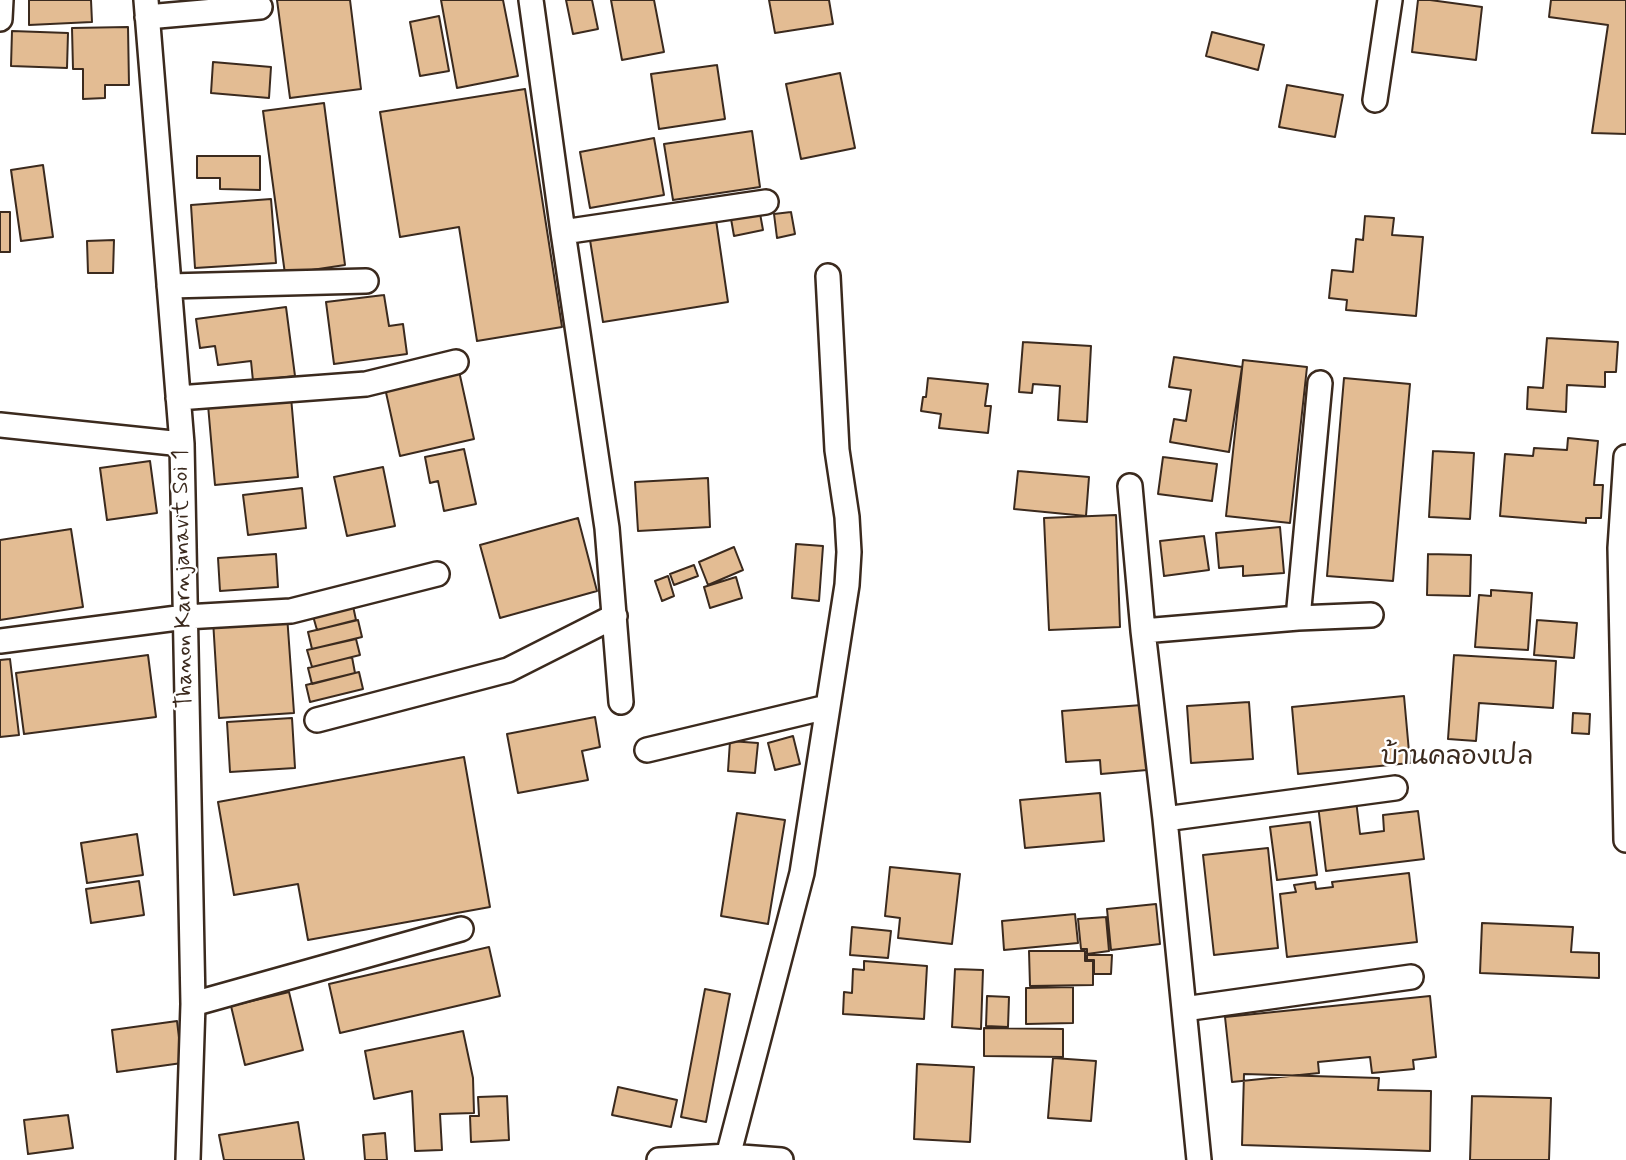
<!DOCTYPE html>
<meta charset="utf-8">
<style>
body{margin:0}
canvas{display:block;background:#fff}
</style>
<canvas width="1626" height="1160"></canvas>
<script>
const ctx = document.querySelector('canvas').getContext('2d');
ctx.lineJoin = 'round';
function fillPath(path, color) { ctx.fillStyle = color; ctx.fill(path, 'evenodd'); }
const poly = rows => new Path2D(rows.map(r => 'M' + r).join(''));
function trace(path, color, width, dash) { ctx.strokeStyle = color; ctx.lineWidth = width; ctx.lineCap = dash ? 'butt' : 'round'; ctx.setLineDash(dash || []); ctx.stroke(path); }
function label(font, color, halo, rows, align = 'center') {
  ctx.font = font + ' Mynerve,"Playpen Sans Thai",sans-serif'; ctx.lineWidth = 5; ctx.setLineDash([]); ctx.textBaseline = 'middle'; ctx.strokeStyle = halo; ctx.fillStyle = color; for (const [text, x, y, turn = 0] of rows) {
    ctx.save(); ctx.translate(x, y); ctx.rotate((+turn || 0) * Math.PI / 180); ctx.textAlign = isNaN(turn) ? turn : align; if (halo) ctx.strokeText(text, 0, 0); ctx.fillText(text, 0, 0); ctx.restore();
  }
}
const building = poly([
 [29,0,91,0,92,22,29,25,29,0],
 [277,0,350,0,361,89,290,98,277,0],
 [441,0,503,0,518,76,457,88,441,0],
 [566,0,592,0,598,29,573,34,566,0],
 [611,0,654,0,664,52,622,60,611,0],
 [769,0,829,0,833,24,775,33,769,0],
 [1418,0,1430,0,1482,7,1476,60,1412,52,1418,0],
 [1551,0,1626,0,1626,134,1592,133,1608,25,1549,17,1551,0],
 [439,16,449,71,420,76,410,22,439,16],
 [128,27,129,85,105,85,105,98,83,99,83,69,73,69,72,28,128,27],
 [12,31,68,33,67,68,11,66,12,31],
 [1212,32,1264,45,1258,70,1206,56,1212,32],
 [213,62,271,67,269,98,211,93,213,62],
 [717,65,725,119,659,129,651,74,717,65],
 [840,73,855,148,801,159,786,84,840,73],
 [1287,85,1343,95,1335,137,1279,127,1287,85],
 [525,89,562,327,477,341,459,227,400,237,380,112,525,89],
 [324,103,345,265,285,274,263,111,324,103],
 [752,131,760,187,673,200,664,144,752,131],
 [654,138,664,195,590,208,580,152,654,138],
 [197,156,260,156,260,190,220,189,220,178,197,178,197,156],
 [43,165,53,237,21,241,11,170,43,165],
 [271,199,276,263,195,268,191,205,271,199],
 [759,208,763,230,734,236,730,213,759,208],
 [0,212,10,212,10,252,0,252,0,212],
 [791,212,795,234,777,238,774,214,791,212],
 [1365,216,1394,218,1392,235,1423,237,1416,316,1346,310,1347,300,1329,298,1332,270,1353,272,1356,239,1363,240,1365,216],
 [716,220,728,302,603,322,590,240,716,220],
 [114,240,113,273,88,273,87,241,114,240],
 [384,295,389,326,403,324,407,354,334,364,326,302,384,295],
 [286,307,295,376,253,381,251,361,218,365,215,346,200,348,196,319,286,307],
 [1547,338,1618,342,1616,372,1605,372,1605,387,1567,385,1566,412,1527,409,1528,387,1543,388,1547,338],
 [1023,342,1091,346,1087,422,1058,420,1060,386,1033,384,1032,393,1019,392,1023,342],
 [1174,357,1242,367,1229,452,1170,442,1174,419,1186,421,1191,390,1169,387,1174,357],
 [1243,360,1307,367,1290,523,1226,516,1243,360],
 [459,371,474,439,400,456,385,388,459,371],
 [928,378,988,384,985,406,991,406,988,433,939,428,941,414,921,411,923,397,926,397,928,378],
 [1344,378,1410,384,1393,581,1327,576,1344,378],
 [291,397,298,477,215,485,208,405,291,397],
 [1568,438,1598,441,1594,485,1603,485,1601,518,1586,518,1586,523,1500,516,1505,454,1533,456,1534,448,1567,450,1568,438],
 [464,449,476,504,444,511,438,481,430,483,425,457,464,449],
 [1433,451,1474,453,1470,519,1429,517,1433,451],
 [1163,457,1217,464,1212,501,1158,494,1163,457],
 [150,461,157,513,107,520,100,468,150,461],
 [383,467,395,526,347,536,334,477,383,467],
 [1018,471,1089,477,1086,516,1014,509,1018,471],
 [708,478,710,527,638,531,635,482,708,478],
 [302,488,306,528,248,535,243,495,302,488],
 [1116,515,1120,627,1049,630,1044,518,1116,515],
 [578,518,597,591,500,618,480,545,578,518],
 [1280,527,1284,573,1243,576,1243,566,1219,568,1216,533,1280,527],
 [71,529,83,607,0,620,0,540,71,529],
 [1204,536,1209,570,1164,576,1160,541,1204,536],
 [796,544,823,546,819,601,792,598,796,544],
 [734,547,743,570,708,585,699,562,734,547],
 [276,554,278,587,220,591,218,558,276,554],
 [1428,554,1471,555,1470,596,1427,595,1428,554],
 [694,565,698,576,674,585,670,574,694,565],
 [668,576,674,596,662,601,655,581,668,576],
 [736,577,742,598,710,608,704,587,736,577],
 [1491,590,1532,593,1528,650,1475,647,1479,595,1491,596,1491,590],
 [353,606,356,620,317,630,313,616,353,606],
 [287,615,294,713,219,718,213,620,287,615],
 [358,620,362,637,312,649,308,632,358,620],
 [1537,620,1577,623,1574,658,1534,655,1537,620],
 [356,639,360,655,312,667,307,650,356,639],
 [148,655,156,717,24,734,16,673,148,655],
 [1454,655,1556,661,1553,708,1479,703,1476,741,1448,739,1454,655],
 [352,657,355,673,312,684,308,668,352,657],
 [10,659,19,735,0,737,0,660,10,659],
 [359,672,363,689,310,702,306,685,359,672],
 [1404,696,1410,763,1298,774,1292,707,1404,696],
 [1249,702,1253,759,1191,763,1187,706,1249,702],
 [1142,705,1147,770,1101,774,1100,760,1066,762,1062,711,1142,705],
 [1573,713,1590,714,1589,734,1572,733,1573,713],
 [595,717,600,747,582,751,588,780,518,793,507,734,595,717],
 [292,718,295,768,230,772,227,722,292,718],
 [793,736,800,764,775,770,768,743,793,736],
 [730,741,758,743,755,773,728,771,730,741],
 [464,757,490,907,308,940,298,884,234,895,218,802,464,757],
 [1100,793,1104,841,1025,848,1020,800,1100,793],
 [1356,800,1360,834,1384,831,1383,815,1418,811,1424,859,1326,871,1318,805,1356,800],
 [737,813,785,820,768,924,721,916,737,813],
 [1310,822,1317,875,1277,880,1270,827,1310,822],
 [137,834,143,875,87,883,81,843,137,834],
 [1268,848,1278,948,1214,955,1203,855,1268,848],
 [890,867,960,874,952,944,898,938,900,918,885,916,890,867],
 [1409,873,1417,942,1287,957,1280,894,1296,892,1294,885,1315,882,1316,889,1333,887,1332,882,1409,873],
 [139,881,144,915,91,923,86,889,139,881],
 [1156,904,1160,944,1111,950,1107,909,1156,904],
 [1075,914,1078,943,1004,950,1002,921,1075,914],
 [1106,917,1109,951,1087,954,1087,949,1081,949,1078,919,1106,917],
 [1482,923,1573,927,1571,952,1599,953,1599,978,1480,973,1482,923],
 [852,927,891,931,888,958,850,955,852,927],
 [489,947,500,996,340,1033,329,984,489,947],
 [1029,951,1085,951,1085,961,1093,961,1093,985,1030,986,1029,951],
 [1087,955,1112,955,1111,974,1094,974,1094,960,1087,960,1087,955],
 [864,961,927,966,924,1019,843,1014,844,992,852,993,853,969,864,970,864,961],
 [955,969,983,970,981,1029,952,1027,955,969],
 [1073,987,1073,1023,1026,1024,1026,988,1073,987],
 [705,989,730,994,706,1122,681,1117,705,989],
 [289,992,303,1050,245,1065,231,1006,289,992],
 [987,996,1009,997,1008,1027,986,1026,987,996],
 [1430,996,1436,1057,1413,1060,1414,1069,1372,1073,1370,1057,1318,1062,1319,1073,1232,1082,1225,1017,1430,996],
 [177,1021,182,1063,117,1072,112,1030,177,1021],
 [984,1028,1063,1029,1063,1057,984,1056,984,1028],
 [463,1031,473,1078,474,1113,440,1114,442,1150,415,1151,412,1091,374,1099,365,1051,463,1031],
 [1053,1058,1096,1061,1091,1121,1048,1118,1053,1058],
 [917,1064,974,1067,970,1142,914,1139,917,1064],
 [1244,1074,1379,1078,1378,1090,1431,1091,1430,1151,1242,1145,1244,1074],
 [618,1087,677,1100,671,1127,612,1115,618,1087],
 [507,1096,509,1140,471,1142,470,1116,479,1116,478,1097,507,1096],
 [1472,1096,1551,1098,1549,1160,1470,1160,1472,1096],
 [68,1115,73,1148,28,1154,24,1120,68,1115],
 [298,1122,304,1160,224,1160,219,1135,298,1122],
 [385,1133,387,1160,365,1160,363,1135,385,1133]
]);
fillPath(building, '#e3bc93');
trace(building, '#3b2a1e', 2);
const street = poly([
 [146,0,182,444,193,1004,188,1160],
 [531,0,563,232,607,528,621,702],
 [147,17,260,7],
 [0,19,1,0],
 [1375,100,1390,0],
 [563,232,766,202],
 [169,286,366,281],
 [178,398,366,384,456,362],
 [0,425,182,444],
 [1626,457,1620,548,1626,840],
 [1130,486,1143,631,1165,819,1199,1160],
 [1298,618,1320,383],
 [1143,631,1298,618,1371,615],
 [0,641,185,617,291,611,437,574],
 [317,720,508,670,615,616],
 [647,750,827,707],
 [1165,819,1395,788],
 [193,1004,461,929],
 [1184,1009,1411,977],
 [659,1160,728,1156,781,1160],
 [727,1160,802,873,847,585,849,552,847,517,837,450,828,276]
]);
trace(street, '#3b2a1e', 28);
trace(street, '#fff', 23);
label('23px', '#3b2a1e', '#fff', [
 ["Thanon Karnjanavit Soi 1",184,579,-91]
]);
label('26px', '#3b2a1e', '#fff', [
 ["บ้านคลองเปล",1457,759]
]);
</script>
